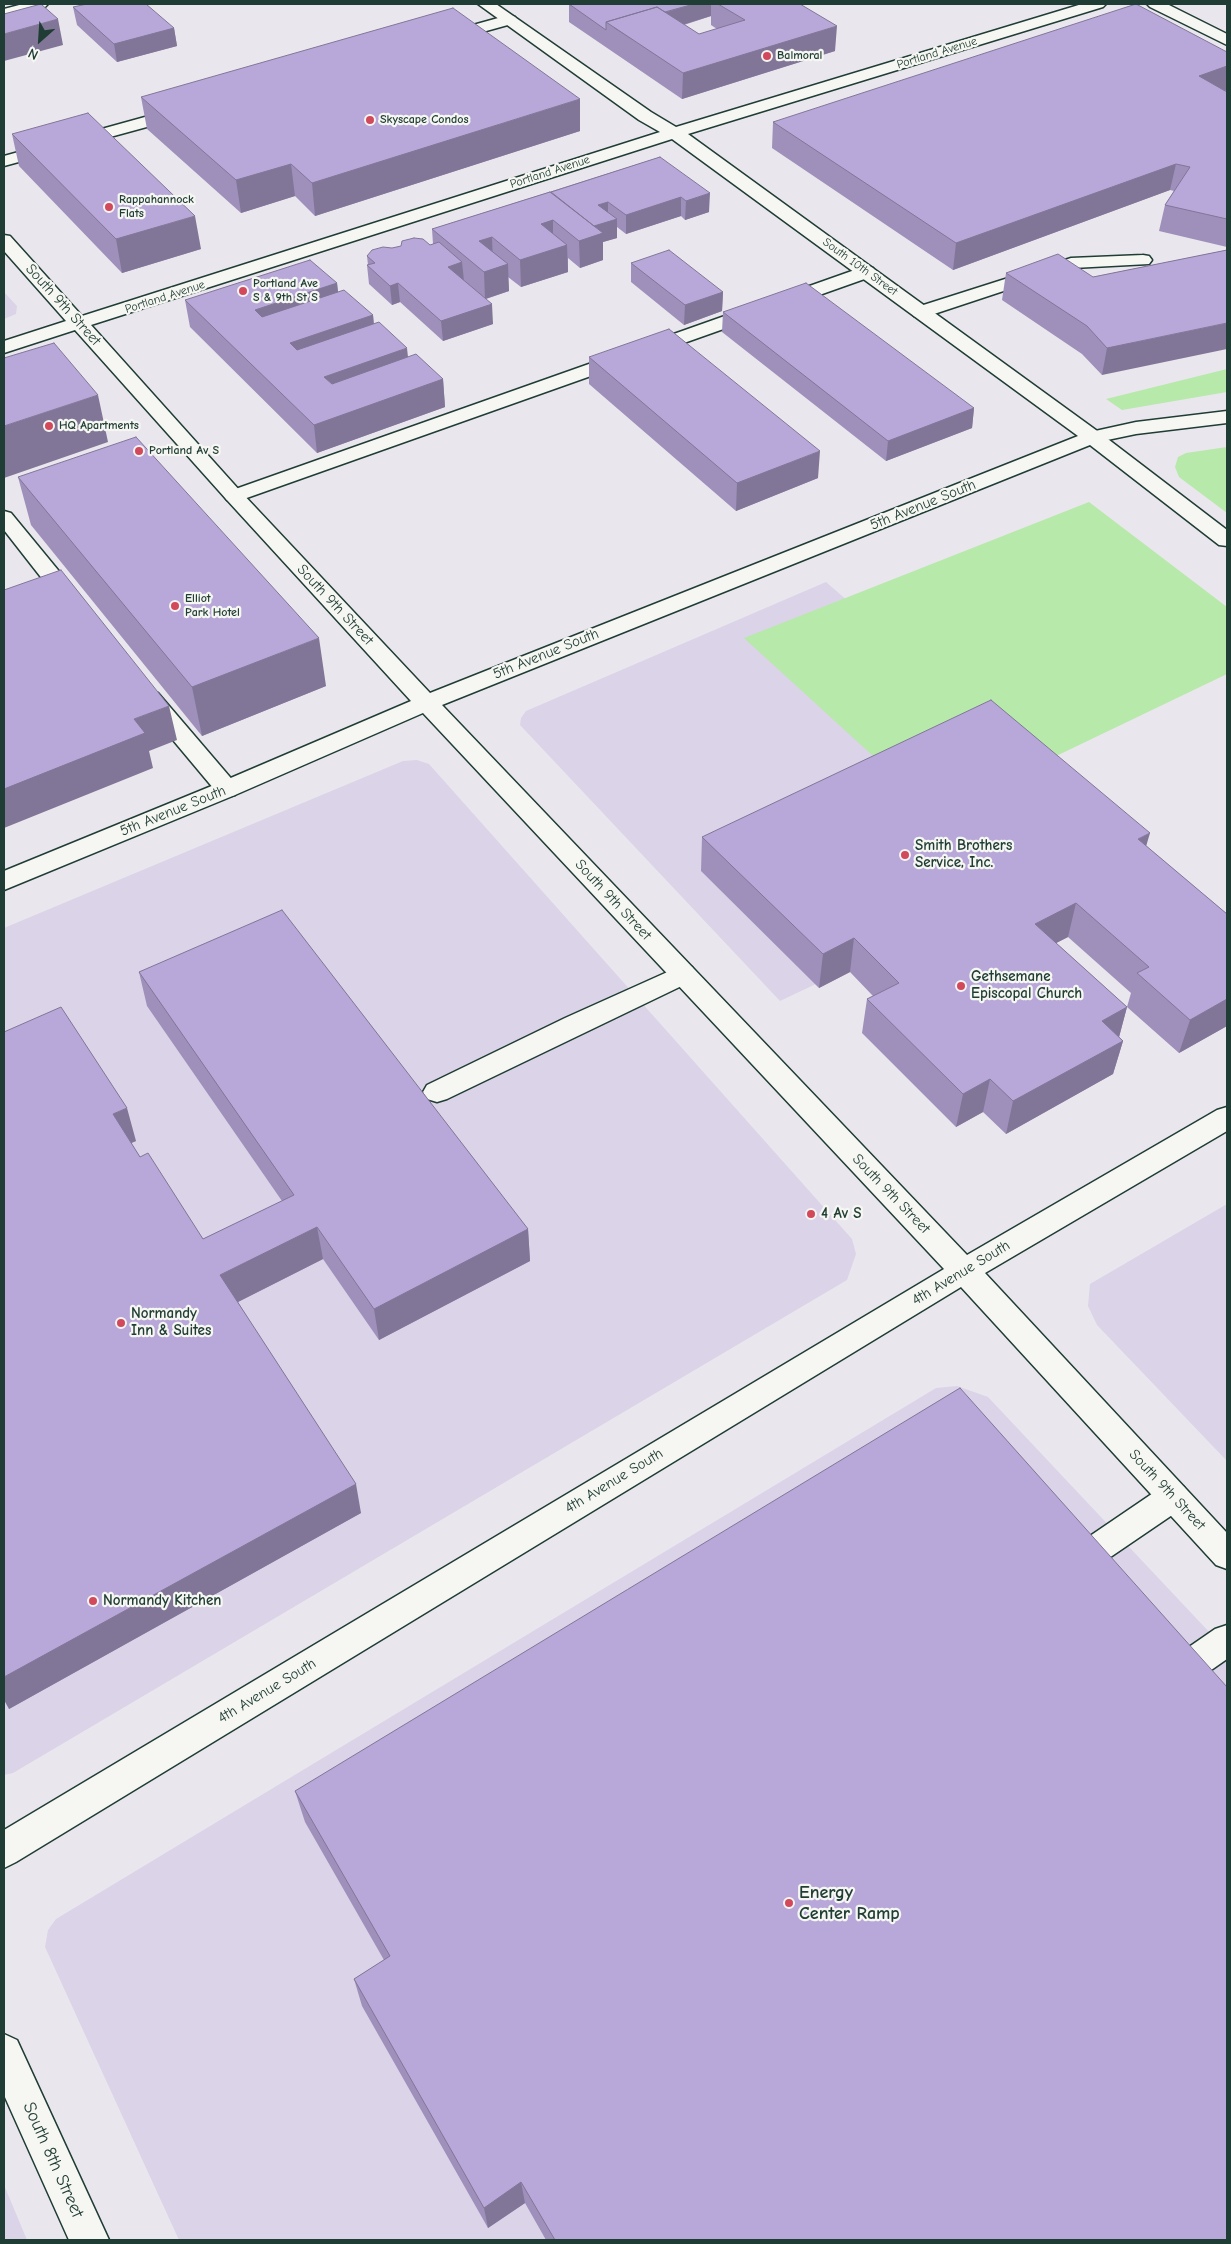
<!DOCTYPE html>
<style>
body{margin:0}
#map{position:relative;width:1231px;height:2244px;overflow:hidden;background:#eae6ed;font-family:"Comic Neue",sans-serif}
canvas{display:block}
.frame{position:absolute;inset:0;border:5px solid #1f3d34;pointer-events:none}
.north{position:absolute;left:15px;top:15px;width:50px;height:50px;-webkit-text-stroke:4px #f6f6f2;paint-order:stroke;rotate:206deg;font-size:14px;font-weight:700;line-height:20px;text-align:center;color:#1f3d34}
.north::after{content:'';display:block;margin:auto;width:18px;height:22px;background:#1f3d34;clip-path:polygon(50% 0,100% 100%,50% 72%,0 100%)}
</style>
<div id="map">
<canvas width="1231" height="2244"></canvas>
<div class="frame"></div>
<div class="north">N</div>
</div>
<script>
const ctx = document.querySelector('canvas').getContext('2d');
ctx.lineJoin = 'round';
function fillPath(path, color) { ctx.fillStyle = color; ctx.fill(path, 'evenodd'); }
const poly = rows => new Path2D(rows.map(r => 'M' + r).join(''));
function trace(path, color, width, dash) { ctx.strokeStyle = color; ctx.lineWidth = width; ctx.lineCap = dash ? 'butt' : 'round'; ctx.setLineDash(dash || []); ctx.stroke(path); }
function label(font, color, halo, rows, align = 'center') {
  ctx.font = font + ' "Comic Neue",sans-serif'; ctx.lineWidth = 4.5; ctx.setLineDash([]); ctx.textBaseline = 'middle'; ctx.strokeStyle = halo; ctx.fillStyle = color; for (const [text, x, y, turn = 0] of rows) {
    ctx.save(); ctx.translate(x, y); ctx.rotate((+turn || 0) * Math.PI / 180); ctx.textAlign = isNaN(turn) ? turn : align; if (halo) ctx.strokeText(text, 0, 0); ctx.fillText(text, 0, 0); ctx.restore();
  }
}
fillPath(poly([
 [4,292,17,306,16,314,4,319],
 [826,582,1122,839,780,1001,520,725,521,718,526,711],
 [417,760,429,764,852,1239,856,1254,847,1280,13,1773,4,1775,4,928,403,761],
 [1227,1204,1227,1461,1097,1325,1088,1306,1090,1284],
 [957,1386,988,1397,1227,1651,1227,2240,179,2240,45,1947,48,1930,56,1919,936,1388],
 [4,2185,27,2240,4,2240]
]), '#dbd3e7');
fillPath(poly([
 [1227,369,1227,392,1122,410,1106,399],
 [1227,447,1227,513,1179,477,1175,467,1178,457,1186,453],
 [1089,502,1227,607,1227,674,1027,770,896,777,744,638]
]), '#b7e9aa');
const lane = poly([
 [509,15,515,17,517,20,515,23,443,43,437,41,435,38,437,35,509,15],
 [181,107,187,108,189,112,187,116,4,166,4,156,181,107],
 [1143,255,1149,256,1152,260,1149,264,1073,268,928,316,921,318,914,316,912,312,914,308,1071,258,1143,255],
 [866,266,873,268,875,272,873,276,241,500,234,502,227,500,224,496,227,492,866,266],
 [4,511,11,513,81,598,84,603,81,608,73,610,65,608,4,530,4,511],
 [150,691,158,693,235,783,239,789,235,795,227,797,219,795,142,703,139,698,142,693,150,691],
 [683,965,692,967,696,974,692,981,447,1099,437,1102,427,1099,423,1092,427,1085,565,1018,683,965],
 [1173,1483,1184,1487,1189,1497,1184,1507,1084,1575,1073,1580,1062,1575,1057,1565,1062,1555,1162,1487,1173,1483],
 [1227,1625,1227,1659,1184,1689,1172,1694,1160,1689,1155,1678,1160,1667,1215,1629,1227,1625]
]);
const secondary = poly([
 [23,4,48,4,45,7,4,19,4,9,23,4],
 [478,4,496,4,651,112,676,127,1082,4,1106,4,1103,7,688,134,1100,433,1227,530,1227,546,1219,545,1090,445,442,705,967,1255,1217,1110,1227,1107,1227,1131,985,1273,1227,1533,1227,1569,1216,1565,961,1287,16,1862,4,1868,4,1830,944,1269,423,713,235,795,4,890,4,871,219,783,411,701,227,500,75,330,4,353,4,341,66,321,4,251,4,235,10,236,82,316,660,132,639,120,478,4],
 [672,139,1078,436,430,693,241,492,91,325,672,139],
 [1147,4,1167,4,1227,34,1227,45,1150,7,1147,4],
 [4,2034,17,2040,109,2240,69,2240,4,2095,4,2034]
]);
const highway = poly([
 [1227,411,1227,423,1136,434,1093,443,1086,441,1083,437,1086,433,1136,422,1227,411]
]);
trace(lane, '#1f3d34', 3);
trace(secondary, '#1f3d34', 3);
trace(highway, '#1f3d34', 3);
fillPath(lane, '#f6f6f2');
fillPath(secondary, '#f6f6f2');
fillPath(highway, '#f6f6f2');
fillPath(poly([
 [569,4,800,4,835,51,682,99,569,22],
 [711,16,711,25,717,29,699,34,684,25],
 [73,7,174,28,177,46,117,62,77,25],
 [1227,52,1227,90,1225,91,1227,92,1227,247,1159,231,1165,205,1174,191,1170,190,953,270,772,148,773,122],
 [141,97,580,131,315,216,295,196,241,213,147,129],
 [12,134,201,249,122,273,19,166],
 [660,157,709,212,685,220,681,216,626,234,617,227,617,238,603,242,603,260,580,268,568,258,568,272,521,287,508,277,509,291,486,299,493,324,443,341,400,302,392,305,369,284,367,265,368,265,367,256,392,248,430,245,433,244,432,229],
 [1227,250,1102,375,1082,354,1002,300,1006,273,1093,277],
 [631,263,723,292,722,311,684,325,631,282],
 [337,283,338,292,373,315,374,324,408,357,443,379,445,407,317,453,190,327,185,300],
 [723,312,974,408,972,428,886,461,722,332],
 [589,357,818,478,736,511,589,384],
 [18,477,326,686,202,736,31,525],
 [702,837,1146,846,1227,914,1227,1026,1179,1053,1127,1007,1131,993,1068,937,1056,943,1127,1007,1119,1037,1123,1041,1113,1074,1006,1134,983,1112,956,1127,862,1033,867,999,873,996,850,972,819,988,701,871],
 [139,972,528,1229,530,1261,379,1340,323,1259,238,1302,361,1513,9,1709,4,1032,136,1141,131,1143,140,1157,203,1239,282,1201,147,1006],
 [295,1791,1227,2240,546,2240,525,2203,488,2228,362,2006,354,1979,384,1960,305,1822]
]), '#9e90bb');
fillPath(poly([
 [694,4,711,4,711,16,633,40,614,28],
 [58,19,63,45,4,61,4,34],
 [837,26,835,51,682,99,683,73],
 [174,28,177,46,117,62,114,44],
 [1227,66,1227,90,1193,102,1199,76],
 [580,99,580,131,315,216,312,183],
 [291,164,295,196,241,213,236,180],
 [1176,164,1170,190,953,270,956,243],
 [710,193,709,212,685,220,686,201],
 [681,197,681,216,626,234,626,215],
 [608,202,608,220,598,205],
 [195,216,201,249,122,273,116,239],
 [617,219,617,238,603,242,603,260,580,268,579,241,587,228],
 [553,220,553,247,541,224],
 [492,237,493,264,479,241],
 [567,245,568,272,521,287,520,260],
 [462,262,464,281,448,267],
 [508,264,509,291,485,299,484,272],
 [337,283,340,310,259,338,255,310],
 [398,283,400,302,392,305,390,286],
 [723,292,722,311,684,325,685,305],
 [492,304,493,324,443,341,441,321],
 [373,315,375,342,293,371,290,343],
 [1227,323,1227,349,1102,375,1107,348],
 [407,348,410,375,327,404,324,377],
 [443,379,445,407,317,453,314,425],
 [98,395,108,442,4,478,4,426],
 [974,408,972,428,886,461,888,441],
 [820,451,818,478,736,511,737,483],
 [319,638,326,686,202,736,192,687],
 [169,706,177,740,149,751,153,768,4,828,4,789,134,719],
 [1150,833,1140,867,1138,839],
 [1076,903,1068,937,1027,958,1035,924],
 [854,938,850,972,819,988,823,954],
 [1227,999,1227,1026,1179,1053,1190,1020],
 [1127,1007,1118,1041,1102,1021],
 [1123,1041,1113,1074,1006,1134,1013,1101],
 [990,1079,983,1112,956,1127,963,1094],
 [127,1108,136,1141,122,1147,113,1114],
 [317,1227,323,1259,228,1307,220,1275],
 [528,1229,530,1261,379,1340,374,1309],
 [356,1484,361,1513,9,1709,4,1700,4,1677],
 [521,2182,525,2203,488,2228,484,2208]
]), '#817698');
const building = poly([
 [41,4,58,19,4,34,4,14,41,4],
 [87,4,146,4,174,28,114,44,73,7,87,4],
 [569,4,694,4,665,12,657,7,606,22,606,30,569,4],
 [718,4,800,4,837,26,683,73,606,22,657,7,699,34,745,20,718,4],
 [1136,4,1227,52,1227,66,1199,76,1227,92,1227,219,1165,205,1190,167,1176,164,956,243,773,122,1136,4],
 [453,8,580,99,312,183,291,164,236,180,141,97,453,8],
 [88,113,195,216,116,239,12,134,88,113],
 [660,157,710,193,686,201,681,197,626,215,608,202,598,205,617,219,594,226,551,192,660,157],
 [550,192,603,233,579,241,553,220,541,224,567,245,520,260,492,237,479,241,508,264,484,272,432,229,550,192],
 [414,238,423,239,430,245,439,242,462,262,448,267,492,304,441,321,398,283,390,286,367,265,375,263,367,256,372,250,383,247,392,248,401,246,402,241,414,238],
 [669,250,723,292,685,305,631,263,669,250],
 [1227,250,1227,323,1107,348,1087,326,1006,273,1058,254,1093,277,1227,250],
 [310,260,337,283,255,310,262,317,344,290,373,315,290,343,297,350,379,322,407,348,324,377,332,384,416,354,443,379,314,425,185,300,310,260],
 [806,283,974,408,888,441,723,312,806,283],
 [669,329,820,451,737,483,589,357,669,329],
 [54,343,98,395,4,426,4,358,54,343],
 [136,437,319,638,192,687,18,477,136,437],
 [61,570,169,706,134,719,145,733,4,789,4,590,61,570],
 [991,700,1150,833,1138,839,1227,914,1227,999,1190,1020,1137,973,1149,967,1076,903,1035,924,1127,1007,1102,1021,1123,1041,1013,1101,990,1079,963,1094,867,999,899,983,854,938,823,954,702,837,991,700],
 [282,910,528,1229,374,1309,317,1227,220,1275,356,1484,4,1677,4,1032,61,1007,127,1108,113,1114,140,1157,148,1153,203,1239,294,1195,139,972,282,910],
 [960,1388,1227,1687,1227,2240,555,2240,521,2182,484,2208,354,1979,390,1956,295,1791,960,1388]
]);
fillPath(building, '#b8a8d9');
trace(building, '#817698', 1);
for (const [x, y, r, color] of [
 [767,56,5,"#d1495b"],
 [370,120,5,"#d1495b"],
 [109,207,5,"#d1495b"],
 [243,291,5,"#d1495b"],
 [49,426,5,"#d1495b"],
 [139,451,5,"#d1495b"],
 [175,606,5,"#d1495b"],
 [905,855,5,"#d1495b"],
 [961,986,5,"#d1495b"],
 [811,1214,5,"#d1495b"],
 [121,1323,5,"#d1495b"],
 [93,1601,5,"#d1495b"],
 [789,1903,5,"#d1495b"]
]) { const dot = new Path2D(); dot.arc(x, y, r, 0, 2 * Math.PI); ctx.fillStyle = color; ctx.fill(dot); trace(dot, '#f6f6f2', 2); }
label('12px', '#1f3d34', '#f6f6f2', [
 ["Portland Avenue",937,53,-17],
 ["Portland Avenue",550,172,-18],
 ["South 10th Street",860,267,36],
 ["Portland Avenue",165,297,-18]
]);
label('bold 12px', '#1f3d34', '#f6f6f2', [
 ["Balmoral",777,56],
 ["Skyscape Condos",380,120],
 ["Rappahannock",119,200],
 ["Flats",119,214],
 ["Portland Ave",253,284],
 ["S & 9th St S",253,298],
 ["HQ Apartments",59,426],
 ["Portland Av S",149,451],
 ["Elliot",185,599],
 ["Park Hotel",185,613]
], 'left');
label('15px', '#1f3d34', '#f6f6f2', [
 ["South 9th Street",63,305,48],
 ["5th Avenue South",923,505,-22],
 ["South 9th Street",335,605,47],
 ["5th Avenue South",546,654,-22],
 ["5th Avenue South",173,811,-22],
 ["South 9th Street",613,900,47],
 ["South 9th Street",891,1194,46],
 ["4th Avenue South",961,1273,-31],
 ["4th Avenue South",614,1481,-31],
 ["South 9th Street",1167,1490,47],
 ["4th Avenue South",267,1691,-31]
]);
label('bold 15px', '#1f3d34', '#f6f6f2', [
 ["Smith Brothers",915,846],
 ["Service, Inc.",915,863],
 ["Gethsemane",971,977],
 ["Episcopal Church",971,994],
 ["4 Av S",821,1214],
 ["Normandy",131,1314],
 ["Inn & Suites",131,1331],
 ["Normandy Kitchen",103,1601]
], 'left');
label('bold 18px', '#1f3d34', '#f6f6f2', [
 ["Energy",799,1893],
 ["Center Ramp",799,1914]
], 'left');
label('18px', '#1f3d34', '#f6f6f2', [
 ["South 8th Street",53,2160,66]
]);
</script>
